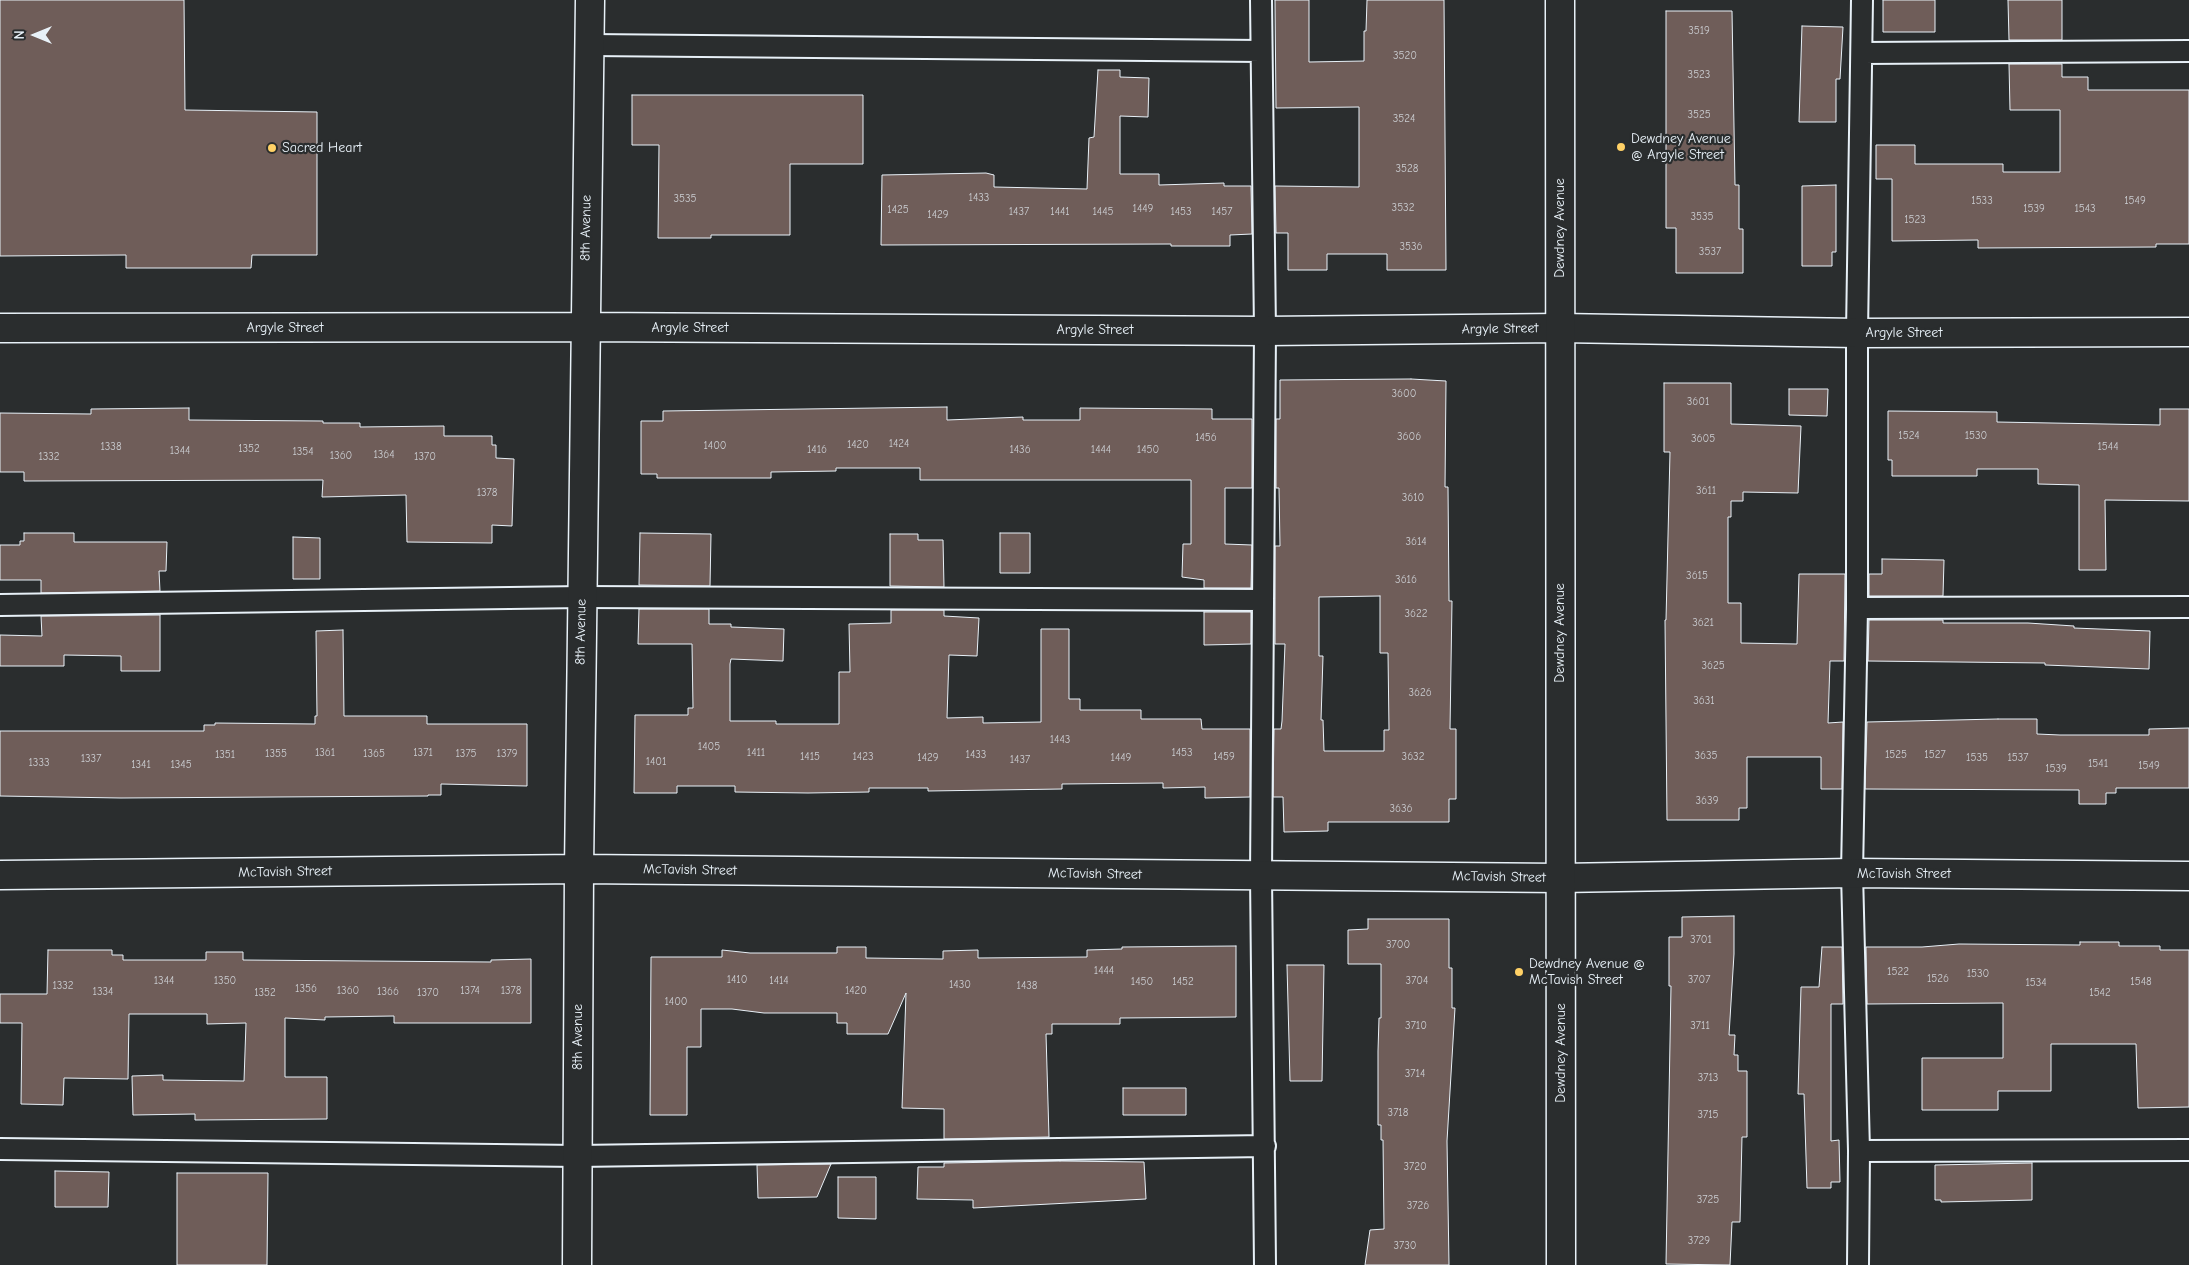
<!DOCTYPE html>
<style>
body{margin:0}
#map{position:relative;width:2189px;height:1265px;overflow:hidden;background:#2a2d2e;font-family:"Comic Neue",sans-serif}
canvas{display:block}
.north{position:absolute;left:10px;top:10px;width:50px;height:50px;-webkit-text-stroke:4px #2a2d2e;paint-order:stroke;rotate:270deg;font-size:14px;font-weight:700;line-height:20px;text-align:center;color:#e8f1f8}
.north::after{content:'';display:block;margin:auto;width:18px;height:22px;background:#e8f1f8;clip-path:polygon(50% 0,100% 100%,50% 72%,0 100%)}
</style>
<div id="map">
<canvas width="2189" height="1265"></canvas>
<div class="north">N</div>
</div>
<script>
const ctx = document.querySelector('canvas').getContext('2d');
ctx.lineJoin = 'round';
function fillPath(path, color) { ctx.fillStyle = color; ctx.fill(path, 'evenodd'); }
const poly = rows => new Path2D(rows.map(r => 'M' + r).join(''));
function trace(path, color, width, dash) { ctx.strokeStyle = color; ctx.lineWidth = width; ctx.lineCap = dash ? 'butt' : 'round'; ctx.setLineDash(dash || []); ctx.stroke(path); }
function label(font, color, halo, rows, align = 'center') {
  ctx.font = font + ' "Comic Neue",sans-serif'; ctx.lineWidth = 4.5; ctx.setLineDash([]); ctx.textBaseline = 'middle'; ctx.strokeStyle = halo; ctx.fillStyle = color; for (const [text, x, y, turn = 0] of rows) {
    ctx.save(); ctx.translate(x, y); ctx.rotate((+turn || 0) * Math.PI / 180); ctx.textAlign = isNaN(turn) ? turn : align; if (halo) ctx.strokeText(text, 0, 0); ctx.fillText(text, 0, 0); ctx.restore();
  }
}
const building = poly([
 [0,0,184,0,185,110,317,112,317,255,252,255,251,268,126,268,126,255,0,256,0,0],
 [1275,0,1309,0,1309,62,1364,61,1364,31,1366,31,1367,0,1444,0,1446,270,1387,270,1387,254,1327,254,1327,270,1288,270,1288,233,1276,233,1275,186,1359,187,1359,107,1276,108,1275,0],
 [1883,0,1935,0,1935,32,1883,32,1883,0],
 [2008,0,2062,0,2062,40,2009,40,2008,0],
 [1666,11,1732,11,1735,185,1739,185,1739,229,1743,229,1743,273,1676,273,1676,228,1666,228,1666,11],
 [1802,26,1843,27,1840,79,1836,79,1836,122,1799,122,1802,26],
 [2009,64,2062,64,2062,77,2088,77,2088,90,2189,90,2189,244,2156,244,2156,247,1978,248,1978,240,1892,241,1892,179,1876,179,1876,145,1915,145,1915,164,2003,164,2003,172,2060,172,2060,110,2010,110,2009,64],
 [1098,70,1120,70,1120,77,1149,78,1148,117,1120,116,1120,174,1159,174,1159,185,1224,183,1224,186,1251,186,1252,234,1230,235,1230,246,1171,246,1171,244,881,245,882,175,986,173,994,175,994,187,1087,189,1089,138,1094,137,1098,70],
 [632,95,863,95,863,164,790,164,790,235,711,235,711,238,658,238,659,145,632,145,632,95],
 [1836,185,1836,252,1832,252,1832,266,1802,266,1802,186,1836,185],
 [1411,379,1446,381,1445,487,1448,487,1449,601,1452,601,1450,729,1456,729,1456,799,1449,799,1449,822,1328,822,1328,831,1284,832,1283,797,1273,797,1274,729,1281,729,1282,721,1285,644,1275,644,1275,546,1280,546,1279,488,1276,488,1276,419,1280,419,1280,380,1411,379],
 [1380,596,1380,653,1388,653,1389,730,1384,730,1384,751,1324,751,1323,720,1321,720,1323,656,1319,656,1319,597,1380,596],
 [1664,383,1731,383,1731,424,1801,426,1798,493,1743,492,1743,501,1731,501,1731,517,1728,517,1728,603,1741,603,1741,643,1797,644,1799,574,1845,574,1844,661,1830,661,1828,723,1843,722,1842,789,1821,789,1821,757,1747,757,1747,808,1739,808,1739,820,1667,820,1665,620,1666,620,1670,452,1664,452,1664,383],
 [1789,389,1828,389,1827,416,1789,415,1789,389],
 [947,407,947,420,1023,417,1023,420,1080,420,1080,408,1212,409,1212,419,1252,419,1252,488,1225,488,1225,544,1252,545,1251,588,1204,588,1204,580,1182,577,1183,544,1191,544,1191,480,920,480,920,468,836,468,836,471,771,472,771,478,657,478,657,474,641,474,641,421,663,421,663,411,947,407],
 [189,408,189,420,323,421,323,423,360,423,360,427,444,426,444,436,492,436,492,445,496,445,496,458,514,459,512,526,492,525,492,543,407,542,406,495,322,497,323,480,24,481,24,472,0,472,0,413,91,414,91,409,189,408],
 [2160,409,2189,409,2189,501,2105,500,2106,570,2079,570,2079,485,2038,484,2038,469,1977,469,1977,476,1892,476,1892,460,1888,460,1888,411,1997,412,1997,422,2160,425,2160,409],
 [24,533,74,533,74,542,167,542,166,571,159,571,160,591,41,593,41,580,0,580,0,545,20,545,20,541,24,541,24,533],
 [640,533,711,534,710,586,639,585,640,533],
 [1000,533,1030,533,1030,573,1000,573,1000,533],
 [890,534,918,534,918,540,943,540,944,587,890,586,890,534],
 [293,537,320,538,320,579,293,579,293,537],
 [1882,559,1944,560,1943,596,1869,596,1869,574,1882,574,1882,559],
 [639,609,709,609,709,624,731,624,731,627,784,629,783,661,731,659,730,664,730,721,776,721,776,724,839,724,839,672,850,672,849,624,891,623,891,610,944,610,944,616,979,618,977,656,949,655,947,718,983,717,983,723,1041,722,1041,629,1069,629,1069,699,1080,699,1080,710,1141,710,1141,719,1201,719,1202,729,1250,729,1250,797,1205,798,1205,787,1163,788,1163,783,1062,784,1062,789,928,791,928,788,869,788,869,792,808,793,735,792,735,786,677,786,677,793,634,793,635,715,688,715,688,708,693,708,692,644,638,644,639,609],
 [1204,612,1251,612,1251,644,1204,645,1204,612],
 [160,615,160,671,121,671,121,656,64,655,64,666,0,666,0,635,42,636,41,616,160,615],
 [1869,620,1943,620,1943,623,2028,623,2074,626,2074,628,2150,631,2149,669,2045,665,2045,663,1868,661,1869,620],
 [343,630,344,716,427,716,427,724,527,724,527,786,441,784,441,795,428,795,428,796,121,798,0,796,0,731,204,731,204,725,215,725,215,723,315,724,315,716,317,716,316,631,343,630],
 [1998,719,2037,719,2037,734,2060,735,2149,735,2149,729,2189,728,2189,788,2116,788,2116,793,2106,793,2106,804,2079,804,2079,790,1865,789,1867,722,1998,719],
 [1734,916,1734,954,1729,1035,1735,1035,1734,1055,1738,1055,1738,1071,1747,1071,1747,1137,1742,1137,1740,1222,1732,1222,1730,1265,1666,1264,1671,986,1669,986,1669,937,1682,937,1682,917,1734,916],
 [1368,919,1449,919,1449,968,1452,968,1452,1008,1455,1008,1447,1141,1449,1265,1365,1265,1370,1230,1384,1229,1383,1140,1381,1140,1381,1125,1378,1125,1378,1051,1379,1018,1381,1018,1381,964,1348,964,1348,930,1368,929,1368,919],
 [2080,942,2119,942,2119,946,2160,946,2160,950,2189,950,2189,1107,2138,1108,2136,1044,2051,1044,2051,1091,1998,1091,1998,1110,1922,1110,1922,1058,2003,1058,2003,1003,1867,1004,1866,947,1922,947,1959,944,2080,945,2080,942],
 [1236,946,1236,1017,1120,1018,1120,1024,1052,1024,1052,1034,1046,1034,1049,1137,944,1139,944,1109,902,1108,906,993,888,1034,847,1034,847,1023,837,1023,837,1013,764,1013,732,1009,701,1009,701,1047,687,1047,687,1115,650,1115,651,957,722,957,722,950,750,953,837,953,837,947,866,947,866,958,943,959,943,951,978,950,978,958,1087,957,1087,950,1122,949,1122,947,1236,946],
 [1822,947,1842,947,1843,1004,1831,1004,1831,1141,1839,1140,1840,1182,1831,1182,1831,1188,1807,1188,1804,1094,1798,1094,1801,987,1819,987,1822,947],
 [48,950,112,950,112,955,123,955,123,960,206,960,206,952,243,952,243,960,491,962,491,960,531,959,531,1023,394,1023,394,1016,325,1017,325,1020,285,1018,285,1077,327,1077,327,1119,195,1120,195,1114,133,1115,132,1076,163,1075,163,1080,244,1081,246,1023,207,1024,207,1014,129,1014,128,1079,64,1078,63,1105,21,1104,22,1023,0,1023,0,994,47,994,48,950],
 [1287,965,1324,965,1322,1081,1290,1081,1287,965],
 [1123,1088,1186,1088,1186,1115,1123,1115,1123,1088],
 [1060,1161,1144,1162,1146,1199,973,1208,973,1200,917,1199,918,1167,944,1167,944,1163,1060,1161],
 [2032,1163,2032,1200,1941,1202,1941,1200,1935,1200,1935,1165,2032,1163],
 [831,1164,817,1197,758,1198,757,1165,831,1164],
 [55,1171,109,1172,108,1207,55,1207,55,1171],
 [177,1173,268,1173,267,1265,177,1265,177,1173],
 [838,1177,876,1177,876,1219,838,1218,838,1177]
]);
fillPath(building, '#6f5d59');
trace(building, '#e8f1f8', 1);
const lane = poly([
 [1261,0,1265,331,1261,875,1265,1265],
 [590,45,1261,51],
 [1862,53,2189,51],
 [0,605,582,597,1262,600],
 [1857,608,2189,607],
 [0,1149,578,1156,1265,1146],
 [1859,1151,2189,1150],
 [1858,1265,1859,1151,1852,873,1857,608,1857,333,1862,0]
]);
const street = poly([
 [0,328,585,327,1265,331,1560,328,1857,333,2189,332],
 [0,875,579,869,1560,878,1852,873,2189,876],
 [577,1265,579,869,590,0]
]);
const secondary = poly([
 [1560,0,1561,1265]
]);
trace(lane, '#e8f1f8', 24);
trace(street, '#e8f1f8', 31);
trace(secondary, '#e8f1f8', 31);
trace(lane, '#2a2d2e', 20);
trace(street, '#2a2d2e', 28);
trace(secondary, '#2a2d2e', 28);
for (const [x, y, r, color] of [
 [1621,147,5,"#ffd166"],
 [272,148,5,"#ffd166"],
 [1519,972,5,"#ffd166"]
]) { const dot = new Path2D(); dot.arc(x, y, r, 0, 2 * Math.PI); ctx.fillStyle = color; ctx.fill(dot); trace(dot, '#2a2d2e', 2); }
label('11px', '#caccd0', null, [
 ["3519",1699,31],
 ["3520",1405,56],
 ["3523",1699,75],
 ["3525",1699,115],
 ["3524",1404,119],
 ["3528",1407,169],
 ["1433",979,198],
 ["3535",685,199],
 ["1533",1982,201],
 ["1549",2135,201],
 ["3532",1403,208],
 ["1449",1143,209],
 ["1539",2034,209],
 ["1543",2085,209],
 ["1425",898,210],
 ["1437",1019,212],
 ["1441",1060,212],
 ["1445",1103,212],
 ["1453",1181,212],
 ["1457",1222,212],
 ["1429",938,215],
 ["3535",1702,217],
 ["1523",1915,220],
 ["3536",1411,247],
 ["3537",1710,252],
 ["3600",1404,394],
 ["3601",1698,402],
 ["1524",1909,436],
 ["1530",1976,436],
 ["3606",1409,437],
 ["1456",1206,438],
 ["3605",1703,439],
 ["1424",899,444],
 ["1420",858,445],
 ["1400",715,446],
 ["1338",111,447],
 ["1544",2108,447],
 ["1352",249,449],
 ["1416",817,450],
 ["1436",1020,450],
 ["1444",1101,450],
 ["1450",1148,450],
 ["1344",180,451],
 ["1354",303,452],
 ["1364",384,455],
 ["1360",341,456],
 ["1332",49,457],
 ["1370",425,457],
 ["3611",1706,491],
 ["1378",487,493],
 ["3610",1413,498],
 ["3614",1416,542],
 ["3615",1697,576],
 ["3616",1406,580],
 ["3622",1416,614],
 ["3621",1703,623],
 ["3625",1713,666],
 ["3626",1420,693],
 ["3631",1704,701],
 ["1443",1060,740],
 ["1405",709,747],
 ["1361",325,753],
 ["1371",423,753],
 ["1411",756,753],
 ["1453",1182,753],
 ["1355",276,754],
 ["1365",374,754],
 ["1375",466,754],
 ["1379",507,754],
 ["1351",225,755],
 ["1433",976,755],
 ["1525",1896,755],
 ["1527",1935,755],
 ["3635",1706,756],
 ["1415",810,757],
 ["1423",863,757],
 ["1459",1224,757],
 ["3632",1413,757],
 ["1429",928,758],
 ["1449",1121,758],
 ["1535",1977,758],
 ["1537",2018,758],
 ["1337",91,759],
 ["1437",1020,760],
 ["1401",656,762],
 ["1333",39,763],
 ["1541",2098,764],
 ["1341",141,765],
 ["1345",181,765],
 ["1549",2149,766],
 ["1539",2056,769],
 ["3639",1707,801],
 ["3636",1401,809],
 ["3701",1701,940],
 ["3700",1398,945],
 ["1444",1104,971],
 ["1522",1898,972],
 ["1530",1978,974],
 ["1526",1938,979],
 ["1410",737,980],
 ["3707",1699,980],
 ["1344",164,981],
 ["1350",225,981],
 ["1414",779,981],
 ["3704",1417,981],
 ["1450",1142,982],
 ["1452",1183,982],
 ["1548",2141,982],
 ["1534",2036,983],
 ["1430",960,985],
 ["1332",63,986],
 ["1438",1027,986],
 ["1356",306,989],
 ["1360",348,991],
 ["1374",470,991],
 ["1378",511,991],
 ["1420",856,991],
 ["1334",103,992],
 ["1366",388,992],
 ["1352",265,993],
 ["1370",428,993],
 ["1542",2100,993],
 ["1400",676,1002],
 ["3710",1416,1026],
 ["3711",1700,1026],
 ["3714",1415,1074],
 ["3713",1708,1078],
 ["3718",1398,1113],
 ["3715",1708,1115],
 ["3720",1415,1167],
 ["3725",1708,1200],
 ["3726",1418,1206],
 ["3729",1699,1241],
 ["3730",1405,1246]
]);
label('14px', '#e8f1f8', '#2a2d2e', [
 ["Dewdney Avenue",1631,139],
 ["@ Argyle Street",1631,155],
 ["Sacred Heart",282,148],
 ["Dewdney Avenue @",1529,964],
 ["McTavish Street",1529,980]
], 'left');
label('14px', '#e8f1f8', '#2a2d2e', [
 ["8th Avenue",586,228,-89],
 ["Dewdney Avenue",1560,228,-90],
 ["Argyle Street",285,328],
 ["Argyle Street",690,328],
 ["Argyle Street",1500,329,-1],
 ["Argyle Street",1095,330],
 ["Argyle Street",1904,333],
 ["8th Avenue",581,632,-89],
 ["Dewdney Avenue",1560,633,-90],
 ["McTavish Street",690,870,1],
 ["McTavish Street",285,872,-1],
 ["McTavish Street",1095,874,1],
 ["McTavish Street",1904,874],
 ["McTavish Street",1499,877,1],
 ["8th Avenue",578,1037,-90],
 ["Dewdney Avenue",1561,1053,-90]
]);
</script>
